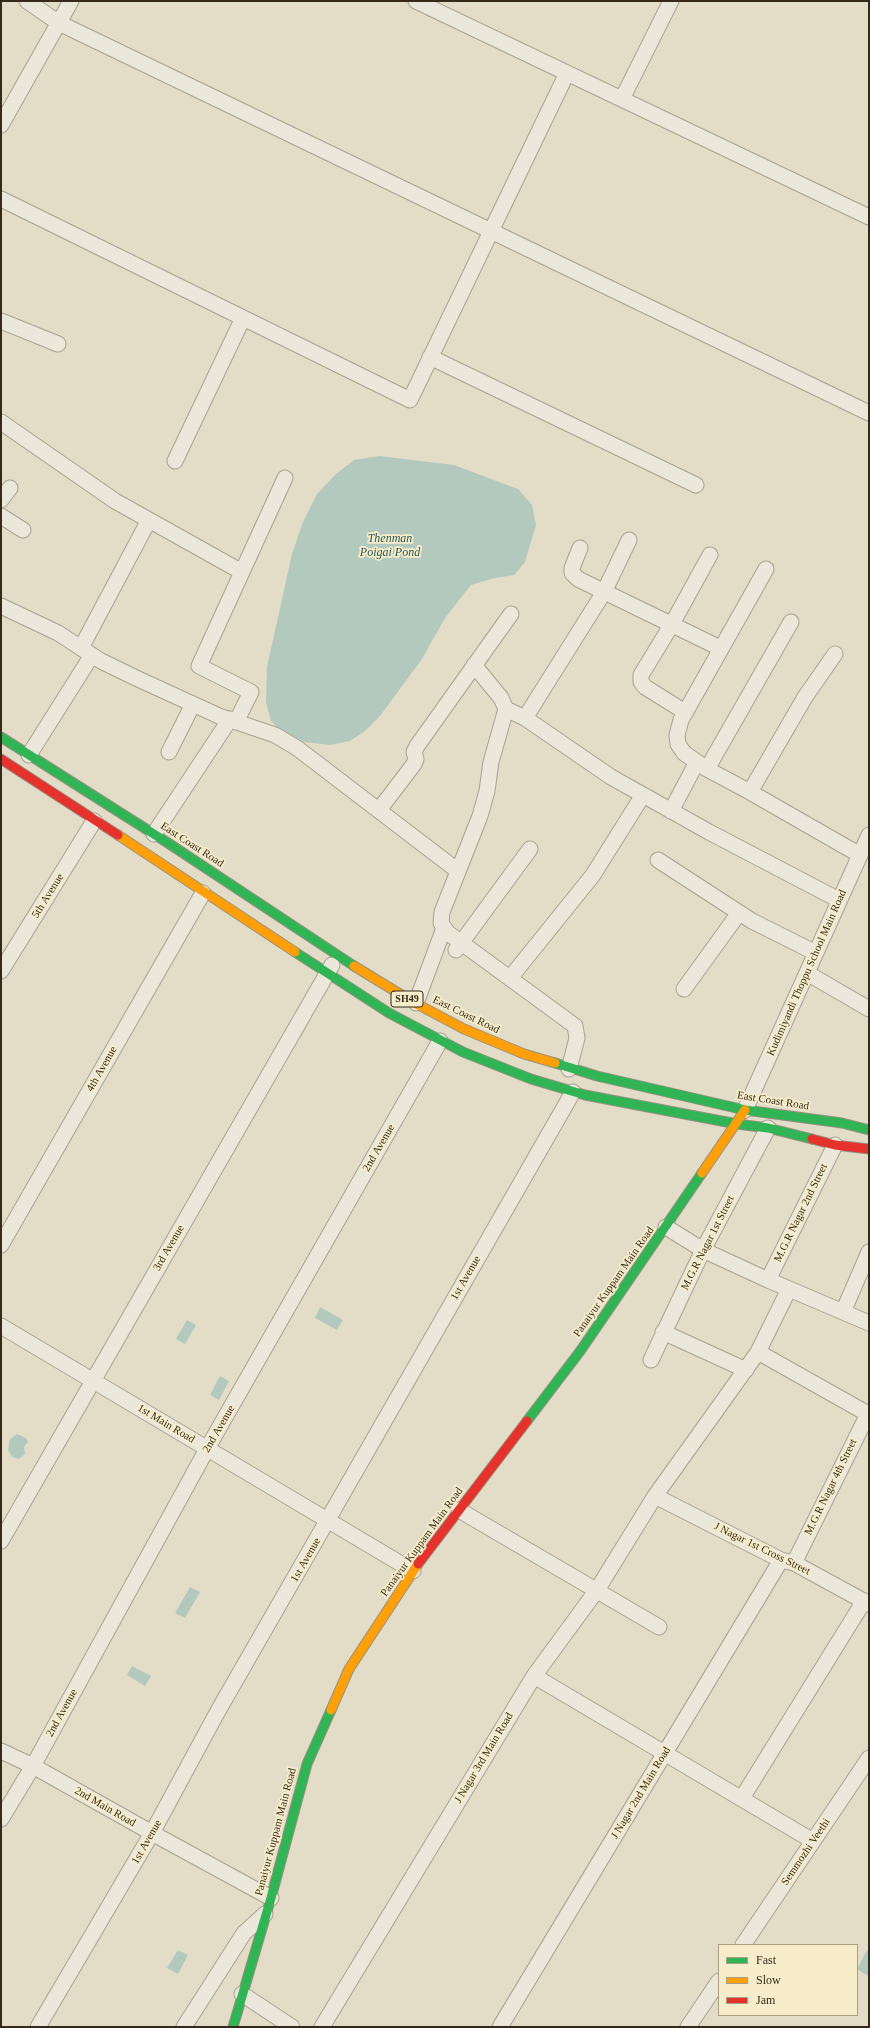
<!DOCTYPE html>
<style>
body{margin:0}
#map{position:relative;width:870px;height:2028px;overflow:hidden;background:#e3ddc7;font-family:"Times New Roman",serif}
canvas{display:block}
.frame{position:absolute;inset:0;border:2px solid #36291a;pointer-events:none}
.legend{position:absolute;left:718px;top:1944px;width:140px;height:72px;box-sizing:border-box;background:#f7edcb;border:1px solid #aa9f84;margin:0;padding:5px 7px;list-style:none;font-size:12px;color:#36291a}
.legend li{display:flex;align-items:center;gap:8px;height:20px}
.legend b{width:20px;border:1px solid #aa9f84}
</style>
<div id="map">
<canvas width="870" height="2028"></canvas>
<div class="frame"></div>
<ul class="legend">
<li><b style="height:5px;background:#30b455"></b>Fast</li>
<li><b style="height:5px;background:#ff9f0a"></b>Slow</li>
<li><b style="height:5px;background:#e5322d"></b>Jam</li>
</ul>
</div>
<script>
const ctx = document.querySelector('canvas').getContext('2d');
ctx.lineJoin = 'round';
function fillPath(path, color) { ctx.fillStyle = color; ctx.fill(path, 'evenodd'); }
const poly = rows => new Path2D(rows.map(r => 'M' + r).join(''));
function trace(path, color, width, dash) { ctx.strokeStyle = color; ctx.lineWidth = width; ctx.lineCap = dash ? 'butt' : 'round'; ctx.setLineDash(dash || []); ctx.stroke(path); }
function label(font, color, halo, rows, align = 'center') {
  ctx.font = font + ' "Times New Roman",serif'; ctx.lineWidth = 3.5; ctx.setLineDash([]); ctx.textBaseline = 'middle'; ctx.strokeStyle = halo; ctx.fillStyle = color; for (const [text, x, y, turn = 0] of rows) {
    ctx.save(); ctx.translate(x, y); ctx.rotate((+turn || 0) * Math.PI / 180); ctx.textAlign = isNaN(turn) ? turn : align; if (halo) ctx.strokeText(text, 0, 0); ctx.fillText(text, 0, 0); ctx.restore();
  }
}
fillPath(poly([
 [379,456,454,465,518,489,532,505,536,525,525,562,514,575,495,578,471,585,445,618,422,659,380,716,365,731,350,741,330,745,304,742,285,735,271,721,266,702,267,667,292,554,303,522,317,494,336,474,354,460],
 [320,1307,343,1320,337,1330,315,1318],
 [187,1320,196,1325,185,1344,176,1339],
 [220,1376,229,1381,219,1400,210,1395],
 [17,1434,26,1438,28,1442,24,1447,25,1454,19,1459,12,1457,8,1450,10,1439],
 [190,1587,200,1592,185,1618,175,1613],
 [132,1666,151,1676,145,1686,127,1675],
 [178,1950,188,1955,178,1974,167,1968],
 [867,1950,869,1951,868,1976,857,1969]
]), '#b4c9bd');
const street = poly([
 [27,1,59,23,869,413],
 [416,1,869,217],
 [622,99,671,1],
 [1,125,71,1],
 [1,199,410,400,567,73],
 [1,321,58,344],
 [430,357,696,485],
 [1,422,115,501,242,572],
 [175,461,243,318],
 [1,500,10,488],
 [1,516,23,530],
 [580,548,572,568,572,573,578,579,720,648],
 [766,569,681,720,677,735,678,744,684,753,707,769,750,792,860,855],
 [1,606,58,633,101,661,136,678,219,716,275,735,297,748,458,871],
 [81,648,149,520],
 [474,665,501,698,506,709,491,762,487,791,480,816,442,912,441,923,448,933,575,1026,577,1038,569,1069],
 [506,709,525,718,611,777,709,832,839,900],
 [685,712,645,687,641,682,641,675,672,624,710,555],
 [525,718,604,592,629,540],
 [236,722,251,692,199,666,285,478],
 [169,752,193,704],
 [29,755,92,655],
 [707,769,791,622],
 [750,792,805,697,835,654],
 [379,810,414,764,416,759,414,752,417,746,511,614],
 [671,811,697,762],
 [154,834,230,719],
 [658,860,752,921,816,953],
 [456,950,530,849],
 [1,971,94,821],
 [807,973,869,1009],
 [510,978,593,875,643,795],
 [684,989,739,913],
 [416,1003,444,928],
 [745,1110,869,835],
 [666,1227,703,1250,768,1280,869,1323],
 [1,1245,203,893],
 [768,1280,835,1145],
 [843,1312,869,1252],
 [1,1326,413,1571],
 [663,1332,746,1370],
 [758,1352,868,1414],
 [651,1360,703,1250,768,1128],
 [655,1496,781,1560,794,1563,869,1604],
 [459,1510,659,1627],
 [1,1541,332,965],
 [794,1563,869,1412],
 [534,1676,813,1841],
 [1,1751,33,1766,152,1833,271,1898],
 [742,1798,864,1601],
 [1,1819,33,1766,207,1449,440,1041],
 [743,1945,869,1758],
 [242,1994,292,2027],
 [38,2027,152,1833,218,1711,573,1092],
 [184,2027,244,1933,265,1914],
 [322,2027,534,1676,597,1590,655,1496,758,1352,789,1289],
 [500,2027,781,1560],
 [688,2027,719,1981]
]);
const fast = poly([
 [1,737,168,843,354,966],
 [295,952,389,1013,463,1052,531,1079,585,1095,737,1124,768,1128,812,1139],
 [555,1063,597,1076,745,1110,842,1123,869,1130],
 [527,1421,581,1350,702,1173],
 [233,2027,271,1898,307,1764,331,1710]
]);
const slow = poly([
 [118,835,295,952],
 [354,966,413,1002,464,1029,524,1054,555,1063],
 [702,1173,745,1110],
 [331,1710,349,1669,418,1564]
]);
const jam = poly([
 [1,759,118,835],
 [812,1139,835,1145,869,1149],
 [418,1564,527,1421]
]);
trace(street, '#a8a191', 17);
trace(fast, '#979081', 11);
trace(slow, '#979081', 11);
trace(jam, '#979081', 11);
trace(street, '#ebe7da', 15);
trace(fast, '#30b455', 9);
trace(slow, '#ff9f0a', 9);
trace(jam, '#e5322d', 9);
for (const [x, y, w] of [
 [407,999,32]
]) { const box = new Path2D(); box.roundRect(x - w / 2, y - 8, w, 16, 3); ctx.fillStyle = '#f7edcb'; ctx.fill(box); trace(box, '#36291a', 1); }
label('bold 10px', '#36291a', null, [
 ["SH49",407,999]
]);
label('11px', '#36291a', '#f7edcb', [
 ["East Coast Road",192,845,33],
 ["5th Avenue",48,896,-58],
 ["Kudimiyandi Thoppu School Main Road",807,973,-66],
 ["East Coast Road",466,1015,26],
 ["4th Avenue",102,1069,-60],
 ["East Coast Road",773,1101,9],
 ["2nd Avenue",379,1148,-60],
 ["M.G.R Nagar 2nd Street",801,1213,-64],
 ["M.G.R Nagar 1st Street",708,1243,-63],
 ["3rd Avenue",169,1248,-60],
 ["1st Avenue",466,1278,-60],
 ["Panaiyur Kuppam Main Road",614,1282,-55],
 ["1st Main Road",166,1424,31],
 ["2nd Avenue",219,1429,-60],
 ["M.G.R Nagar 4th Street",831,1487,-64],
 ["Panaiyur Kuppam Main Road",422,1542,-54],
 ["J Nagar 1st Cross Street",762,1549,26],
 ["1st Avenue",306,1560,-60],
 ["2nd Avenue",62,1713,-61],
 ["J Nagar 3rd Main Road",484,1758,-59],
 ["J Nagar 2nd Main Road",641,1793,-59],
 ["2nd Main Road",105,1807,30],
 ["Panaiyur Kuppam Main Road",276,1832,-75],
 ["1st Avenue",147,1842,-60],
 ["Semmozhi Veethi",806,1852,-56]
]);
label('italic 12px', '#295656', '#f7edcb', [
 ["Thenman",390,539],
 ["Poigai Pond",390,553]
]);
</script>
